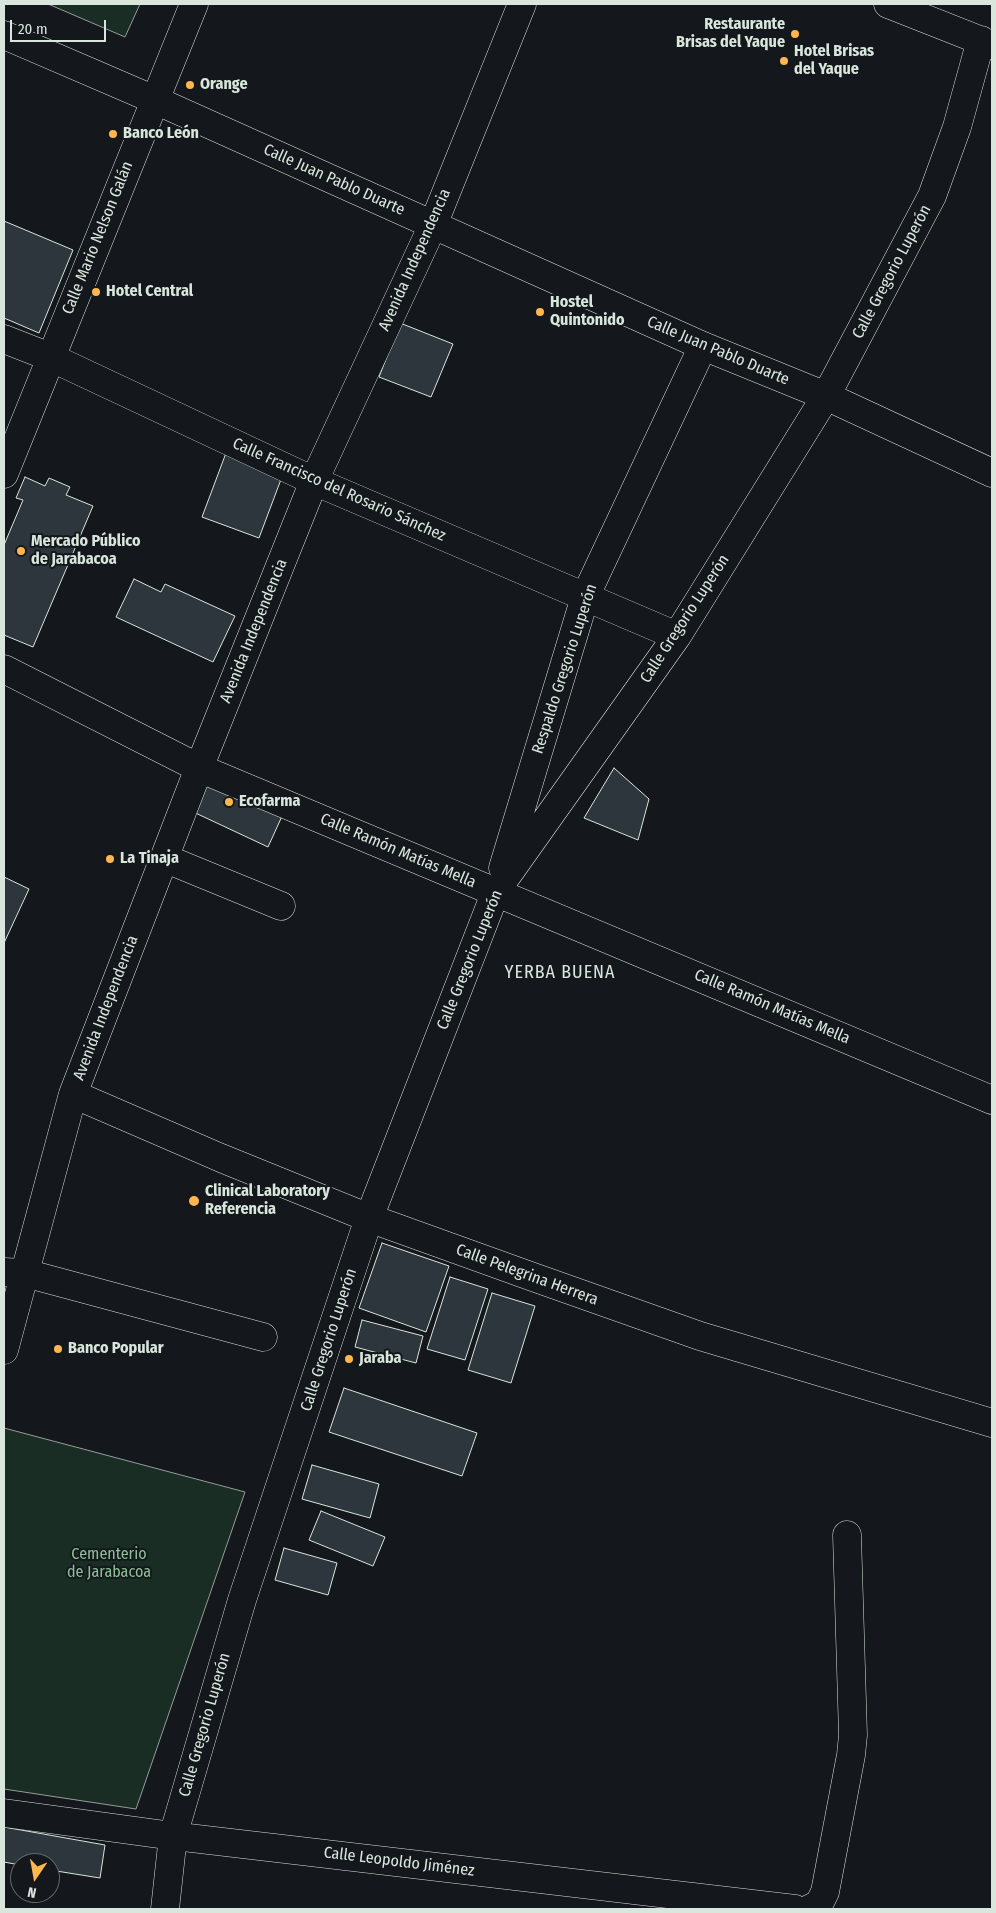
<!DOCTYPE html>
<meta charset="utf-8">
<style>
body{margin:0}
#map{position:relative;width:996px;height:1913px;overflow:hidden;background:#14181c;font-family:"Fira Sans Condensed",sans-serif}
canvas{display:block}
.frame{position:absolute;inset:0;border:5px solid #d8e6dc;pointer-events:none}
.north{position:absolute;left:10px;top:1853px;width:50px;height:50px;box-sizing:border-box;background:#14181c;border:1px solid #626a69;border-radius:50%;rotate:192deg;font-size:14px;font-weight:700;line-height:20px;text-align:center;color:#d8e6dc}
.north::after{content:'';display:block;margin:auto;width:18px;height:22px;background:#ffb74d;clip-path:polygon(50% 0,100% 100%,50% 72%,0 100%)}
.scale{position:absolute;left:10px;top:20px;width:96px;height:22px;box-sizing:border-box;border:2px solid #d8e6dc;border-top:0;padding-left:6px;font-size:15px;line-height:18px;white-space:nowrap;color:#d8e6dc;-webkit-text-stroke:4px #14181c;paint-order:stroke}
</style>
<div id="map">
<canvas width="996" height="1913"></canvas>
<div class="frame"></div>
<div class="north">N</div>
<div class="scale">20 m</div>
</div>
<script>
const ctx = document.querySelector('canvas').getContext('2d');
ctx.lineJoin = 'round';
function fillPath(path, color) { ctx.fillStyle = color; ctx.fill(path, 'evenodd'); }
const poly = rows => new Path2D(rows.map(r => 'M' + r).join(''));
function trace(path, color, width, dash) { ctx.strokeStyle = color; ctx.lineWidth = width; ctx.lineCap = dash ? 'butt' : 'round'; ctx.setLineDash(dash || []); ctx.stroke(path); }
function label(font, color, halo, rows, align = 'center') {
  ctx.font = font + ' "Fira Sans Condensed",sans-serif'; ctx.lineWidth = 4; ctx.setLineDash([]); ctx.textBaseline = 'middle'; ctx.strokeStyle = halo; ctx.fillStyle = color; for (const [text, x, y, turn = 0] of rows) {
    ctx.save(); ctx.translate(x, y); ctx.rotate((+turn || 0) * Math.PI / 180); ctx.textAlign = isNaN(turn) ? turn : align; if (halo) ctx.strokeText(text, 0, 0); ctx.fillText(text, 0, 0); ctx.restore();
  }
}
const green = poly([
 [48,4,140,4,125,37,48,4],
 [4,1428,245,1492,136,1809,4,1789,4,1428]
]);
fillPath(green, '#1a2d24');
trace(green, '#939e99', 1);
const building = poly([
 [4,221,73,250,39,333,4,318,4,221],
 [400,323,453,344,431,397,379,377,400,323],
 [226,453,283,474,259,538,202,517,226,453],
 [25,477,45,486,49,478,70,487,66,495,93,506,33,647,4,635,4,545,23,500,16,498,25,477],
 [134,579,161,592,165,584,235,616,213,662,116,617,134,579],
 [614,768,649,799,638,840,584,818,614,768],
 [203,776,283,814,268,847,187,809,203,776],
 [4,877,29,889,4,943,4,877],
 [382,1243,449,1266,426,1332,359,1308,382,1243],
 [450,1277,488,1289,465,1360,427,1349,450,1277],
 [492,1293,535,1306,511,1383,468,1370,492,1293],
 [362,1320,423,1336,416,1363,355,1347,362,1320],
 [344,1388,477,1433,462,1476,329,1432,344,1388],
 [312,1465,379,1484,370,1518,302,1499,312,1465],
 [321,1511,385,1537,373,1566,309,1540,321,1511],
 [284,1548,337,1563,328,1595,275,1580,284,1548],
 [4,1827,105,1845,100,1878,50,1870,50,1863,20,1863,20,1865,4,1862,4,1827]
]);
fillPath(building, '#2c363c');
trace(building, '#d8e6dc', 1);
const minor = poly([
 [888,4,992,45],
 [4,35,155,100,703,346,826,396,992,473],
 [4,339,50,357,314,481,677,636],
 [4,474,194,4],
 [4,669,199,768,992,1100],
 [164,858,281,906],
 [503,868,585,597,703,346],
 [73,1094,221,1158,369,1218,533,1277,700,1336,992,1423],
 [4,1272,25,1273,263,1337],
 [4,1350,73,1094,199,768,314,481,433,225,522,4],
 [4,1813,173,1836,795,1909],
 [165,1909,173,1836,242,1600,369,1218,496,891,677,636,826,396,932,196,957,127,981,40],
 [809,1909,819,1904,825,1892,851,1755,853,1735,847,1535]
]);
trace(minor, '#d8e6dc', 29);
trace(minor, '#14181c', 28);
for (const [x, y, r, color] of [
 [795,34,5,"#ffb74d"],
 [784,61,5,"#ffb74d"],
 [190,85,5,"#ffb74d"],
 [113,134,5,"#ffb74d"],
 [96,292,5,"#ffb74d"],
 [540,312,5,"#ffb74d"],
 [21,551,5,"#ffb74d"],
 [229,802,5,"#ffb74d"],
 [110,859,5,"#ffb74d"],
 [194,1201,6,"#ffb74d"],
 [58,1349,5,"#ffb74d"],
 [349,1359,5,"#ffb74d"]
]) { const dot = new Path2D(); dot.arc(x, y, r, 0, 2 * Math.PI); ctx.fillStyle = color; ctx.fill(dot); trace(dot, '#14181c', 2); }
label('bold 16px', '#d8e6dc', '#14181c', [
 ["Restaurante",785,25,"right"],
 ["Brisas del Yaque",785,43,"right"],
 ["Hotel Brisas",794,52],
 ["del Yaque",794,70],
 ["Orange",200,85],
 ["Banco León",123,134],
 ["Hotel Central",106,292],
 ["Hostel",550,303],
 ["Quintonido",550,321],
 ["Mercado Público",31,542],
 ["de Jarabacoa",31,560],
 ["Ecofarma",239,802],
 ["La Tinaja",120,859],
 ["Clinical Laboratory",205,1192],
 ["Referencia",205,1210],
 ["Banco Popular",68,1349],
 ["Jaraba",359,1359]
], 'left');
label('16px', '#d8e6dc', '#14181c', [
 ["Calle Juan Pablo Duarte",334,180,24],
 ["Calle Mario Nelson Galán",98,238,-68],
 ["Avenida Independencia",415,260,-66],
 ["Calle Gregorio Luperón",892,272,-62],
 ["Calle Juan Pablo Duarte",718,351,23],
 ["Calle Francisco del Rosario Sánchez",339,490,24],
 ["Calle Gregorio Luperón",685,619,-57],
 ["Avenida Independencia",254,631,-68],
 ["Respaldo Gregorio Luperón",565,669,-72],
 ["Calle Ramón Matías Mella",398,851,23],
 ["Calle Gregorio Luperón",470,960,-68],
 ["Calle Ramón Matías Mella",772,1007,23],
 ["Avenida Independencia",106,1008,-69],
 ["Calle Pelegrina Herrera",527,1275,20],
 ["Calle Gregorio Luperón",329,1340,-72],
 ["Calle Gregorio Luperón",205,1725,-74],
 ["Calle Leopoldo Jiménez",399,1862,7]
]);
label('16px', '#8ac095', '#14181c', [
 ["Cementerio",109,1555],
 ["de Jarabacoa",109,1573]
]);
ctx.letterSpacing = '1px';
label('18px', '#d8e6dc', '#14181c', [
 ["YERBA BUENA",560,973]
]);
ctx.letterSpacing = '0px';
</script>
